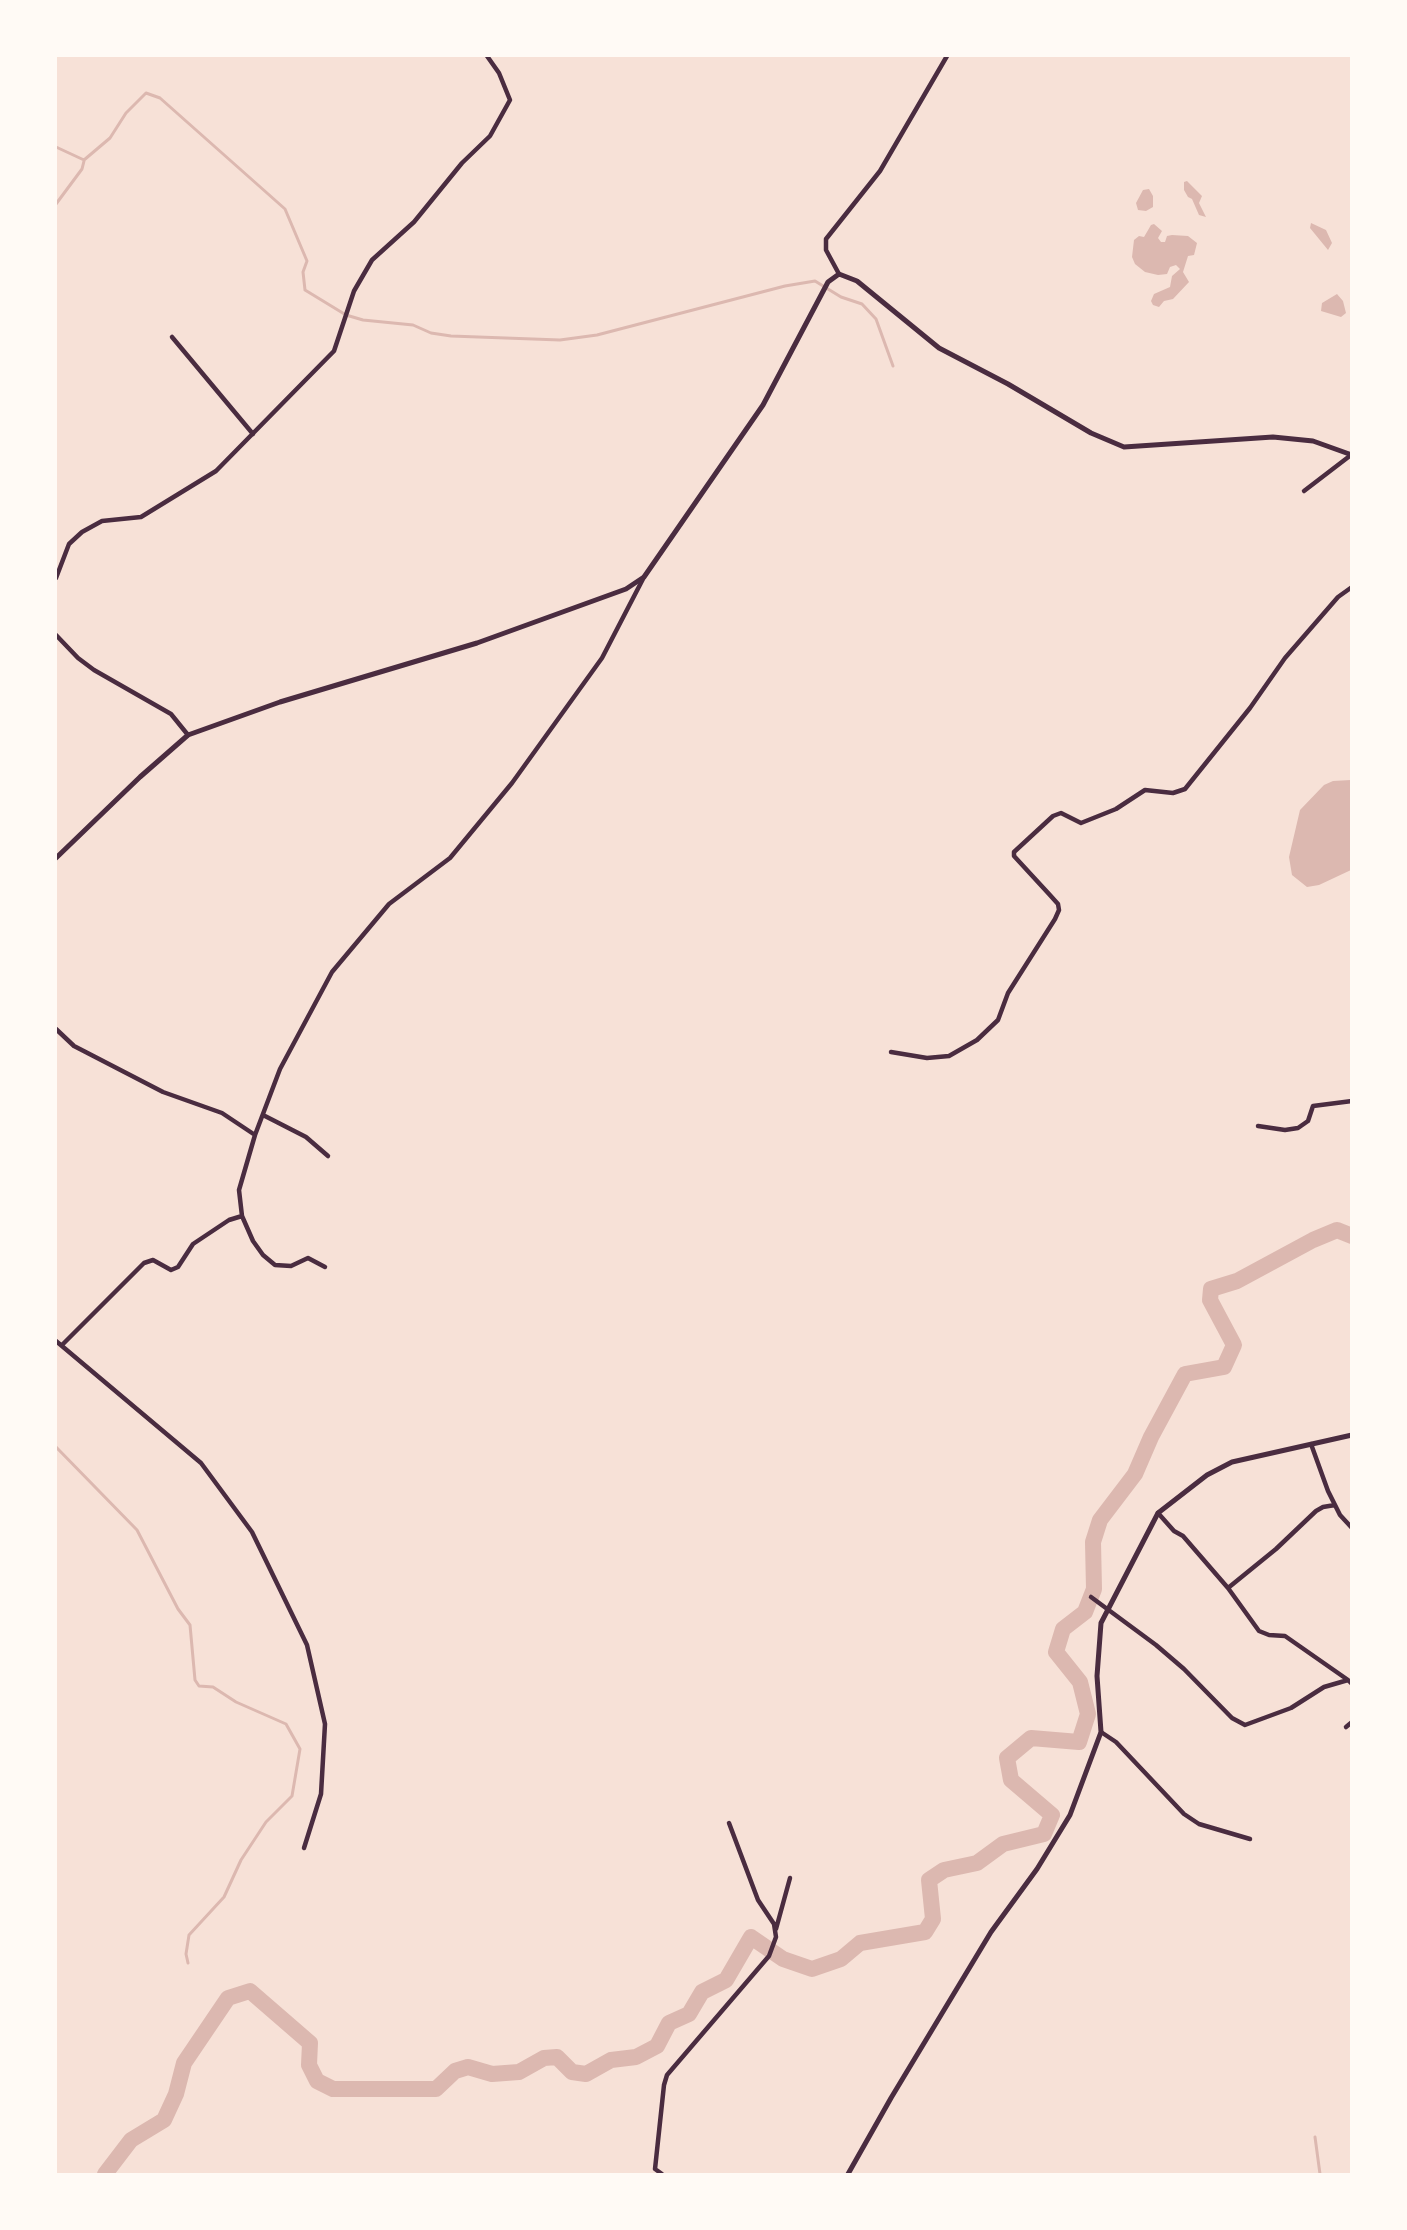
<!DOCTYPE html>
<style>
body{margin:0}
#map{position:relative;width:1407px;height:2230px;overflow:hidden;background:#f7e1d7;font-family:"Fira Sans Condensed",sans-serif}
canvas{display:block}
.frame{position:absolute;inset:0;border:57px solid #fffaf5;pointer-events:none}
</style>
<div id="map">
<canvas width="1407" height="2230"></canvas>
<div class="frame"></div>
</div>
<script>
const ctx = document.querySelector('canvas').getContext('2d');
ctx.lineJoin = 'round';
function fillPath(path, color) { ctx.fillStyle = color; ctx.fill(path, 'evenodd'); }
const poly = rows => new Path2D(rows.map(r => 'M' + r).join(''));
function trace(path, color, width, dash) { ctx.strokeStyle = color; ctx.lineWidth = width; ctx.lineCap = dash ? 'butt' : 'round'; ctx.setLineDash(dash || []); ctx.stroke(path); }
fillPath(poly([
 [1187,181,1202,196,1199,203,1206,217,1199,215,1192,199,1188,197,1184,190,1184,182],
 [1149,189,1153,196,1153,207,1146,211,1138,210,1136,203,1143,190],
 [1311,223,1326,230,1332,243,1328,250,1310,228],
 [1154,224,1162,231,1158,238,1161,242,1165,242,1167,236,1172,235,1188,236,1197,243,1194,255,1188,256,1183,272,1189,282,1173,299,1164,301,1159,307,1153,305,1151,301,1154,294,1170,287,1172,276,1180,269,1176,265,1170,267,1167,274,1158,275,1145,272,1135,264,1132,257,1134,240,1139,236,1144,237,1151,225],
 [1337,294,1343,301,1346,313,1341,317,1321,311,1322,303],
 [1351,780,1351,870,1319,885,1307,887,1292,875,1289,857,1300,810,1324,785,1333,781]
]), '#dcb8b0');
trace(poly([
 [56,147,84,160,110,138,126,113,146,93,160,98,285,209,307,261,303,272,305,290,346,315,363,320,413,325,431,333,451,336,560,340,597,335,785,286,815,281,841,297,862,304,876,319,893,366],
 [56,204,82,169,84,161],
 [56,1447,137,1530,178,1609,190,1625,195,1680,199,1686,213,1687,236,1702,286,1724,300,1749,292,1796,266,1822,241,1860,224,1897,189,1935,186,1954,188,1963],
 [1315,2137,1320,2174]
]), '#dcb8b0', 3);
trace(poly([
 [105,2174,131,2140,164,2120,176,2094,184,2063,228,1998,250,1991,310,2043,309,2065,317,2081,333,2089,436,2089,455,2071,468,2067,492,2074,519,2072,544,2058,557,2057,572,2072,586,2074,611,2060,636,2057,657,2046,669,2023,689,2014,702,1992,726,1980,751,1937,783,1959,812,1969,841,1959,860,1943,925,1932,933,1919,929,1880,944,1870,977,1863,1003,1844,1044,1834,1052,1815,1011,1780,1007,1758,1031,1738,1079,1742,1088,1714,1080,1682,1056,1652,1063,1629,1085,1612,1094,1589,1093,1542,1100,1520,1135,1474,1151,1437,1185,1374,1224,1367,1234,1345,1210,1300,1211,1289,1237,1281,1313,1240,1337,1230,1352,1236]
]), '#dcb8b0', 16);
trace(poly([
 [839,274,826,250,826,239,880,171,947,56],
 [172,337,253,434],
 [1304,491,1351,455],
 [56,578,69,544,82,532,102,521,141,517,216,471,334,351,354,291,372,260,414,222,462,163,490,136,510,100,499,73,487,56],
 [56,635,78,658,94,670,171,714,188,735],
 [56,1029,74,1046,163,1092,222,1113,255,1135],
 [891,1052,927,1058,949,1056,977,1040,998,1020,1008,993,1055,919,1059,910,1058,904,1049,894,1014,856,1014,852,1053,816,1061,813,1081,823,1116,809,1145,790,1173,793,1185,789,1250,708,1285,658,1338,597,1352,587],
 [263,1115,306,1137,328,1156],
 [1258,1126,1285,1130,1298,1128,1308,1121,1313,1106,1352,1101],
 [325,1267,308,1258,291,1266,275,1265,263,1255,253,1241,242,1216,239,1190,255,1135,280,1069,332,972,389,904,450,858,512,783,602,658,644,577],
 [56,1341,201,1463,252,1532,307,1645,325,1724,321,1794,304,1848],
 [62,1345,144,1263,153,1260,171,1270,178,1267,193,1244,229,1220,242,1216],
 [1311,1444,1328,1491,1340,1515,1352,1528],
 [1158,1513,1174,1531,1183,1536,1228,1588,1259,1631,1269,1635,1285,1636,1348,1680],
 [1228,1588,1276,1549,1316,1511,1323,1507,1335,1505],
 [1091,1597,1156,1645,1184,1669,1232,1718,1245,1725,1291,1708,1324,1687,1348,1680,1352,1684],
 [1346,1727,1352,1722],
 [1101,1732,1116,1742,1184,1814,1199,1824,1250,1839],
 [776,1929,790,1878],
 [662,2174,655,2169,664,2085,667,2075,769,1956,776,1937,774,1924,758,1900,729,1823]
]), '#4a2c40', 4.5);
trace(poly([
 [56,858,140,777,188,735,280,702,477,643,626,589,644,577,763,405,828,282,839,274,857,281,939,348,1008,384,1091,433,1124,447,1273,437,1313,441,1352,455],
 [848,2174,891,2098,991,1932,1037,1869,1070,1815,1101,1732,1097,1676,1101,1623,1158,1513,1207,1475,1232,1462,1352,1435]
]), '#4a2c40', 5);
</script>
